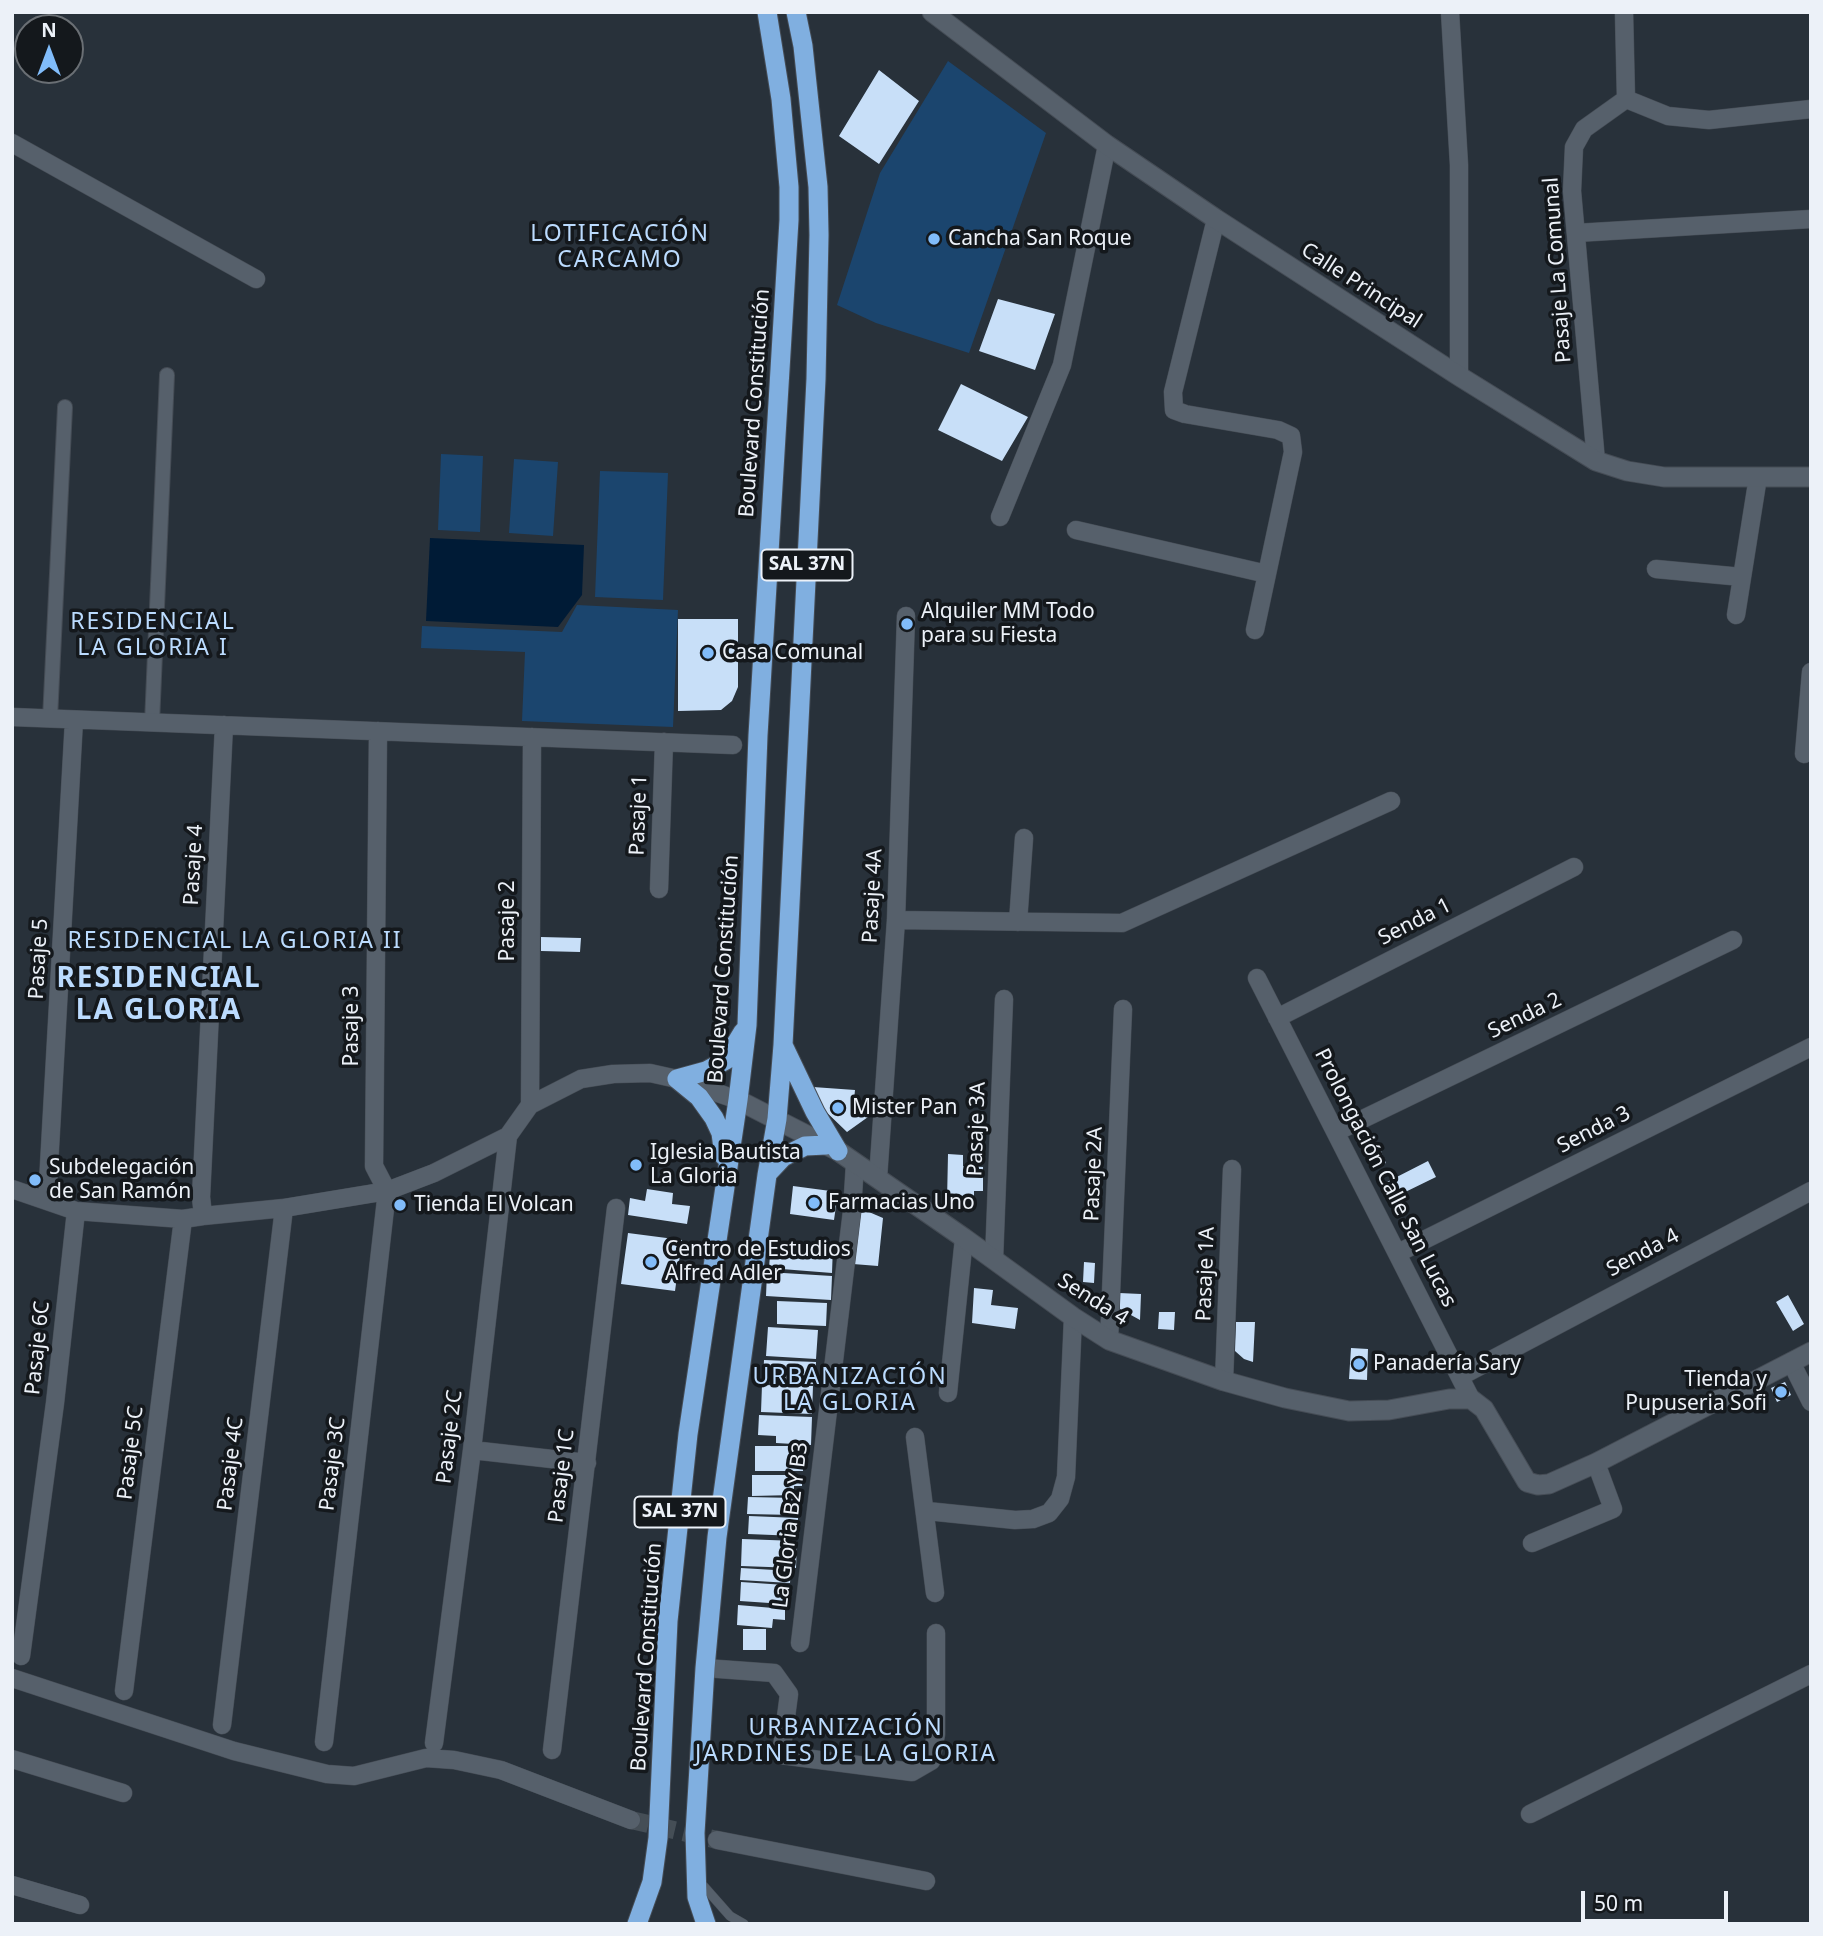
<!DOCTYPE html>
<meta charset="utf-8">
<style>
body{margin:0}
#map{position:relative;width:1823px;height:1936px;overflow:hidden;background:#28313a;font-family:"Noto Sans",sans-serif}
canvas{display:block}
.frame{position:absolute;inset:0;border:14px solid #ecf1f8;pointer-events:none}
.north{position:absolute;left:14px;top:14px;width:70px;height:70px;box-sizing:border-box;background:#14181c;border:2px solid #6a6f74;border-radius:50%;rotate:0deg;font-size:19px;font-weight:700;line-height:28px;text-align:center;color:#ecf1f8}
.north::after{content:'';display:block;margin:auto;width:24px;height:32px;background:#81bcfa;clip-path:polygon(50% 0,100% 100%,50% 72%,0 100%)}
.scale{position:absolute;left:1581px;top:1891px;width:147px;height:32px;box-sizing:border-box;border:4px solid #ecf1f8;border-top:0;padding-left:9px;font-size:21px;line-height:24px;white-space:nowrap;color:#ecf1f8;-webkit-text-stroke:5px #14181c;paint-order:stroke}
</style>
<div id="map">
<canvas width="1823" height="1936"></canvas>
<div class="frame"></div>
<div class="north">N</div>
<div class="scale">50 m</div>
</div>
<script>
const ctx = document.querySelector('canvas').getContext('2d');
ctx.lineJoin = 'round';
function fillPath(path, color) { ctx.fillStyle = color; ctx.fill(path, 'evenodd'); }
const poly = rows => new Path2D(rows.map(r => 'M' + r).join(''));
function trace(path, color, width, dash) { ctx.strokeStyle = color; ctx.lineWidth = width; ctx.lineCap = dash ? 'butt' : 'round'; ctx.setLineDash(dash || []); ctx.stroke(path); }
function label(font, color, halo, rows, align = 'center') {
  ctx.font = font + ' "Noto Sans",sans-serif'; ctx.lineWidth = 7; ctx.setLineDash([]); ctx.textBaseline = 'middle'; ctx.strokeStyle = halo; ctx.fillStyle = color; for (const [text, x, y, turn = 0] of rows) {
    ctx.save(); ctx.translate(x, y); ctx.rotate((+turn || 0) * Math.PI / 180); ctx.textAlign = isNaN(turn) ? turn : align; if (halo) ctx.strokeText(text, 0, 0); ctx.fillText(text, 0, 0); ctx.restore();
  }
}
fillPath(poly([
 [948,61,1046,133,969,353,876,323,837,305,880,173],
 [441,454,483,456,480,532,438,530],
 [514,459,558,462,553,536,509,533],
 [600,471,668,473,663,600,595,597],
 [577,605,678,610,673,727,522,721,525,652,421,648,422,626,562,632]
]), '#1b456e');
fillPath(poly([
 [430,538,584,545,582,595,558,627,426,621]
]), '#001b36');
fillPath(poly([
 [879,70,919,101,879,164,839,136],
 [998,299,1055,314,1035,370,979,351],
 [961,384,1028,417,1002,461,938,430],
 [678,619,738,619,738,687,732,701,721,710,678,711],
 [541,937,581,938,580,952,541,951],
 [813,1087,855,1090,853,1110,868,1117,847,1132,820,1106],
 [1379,1146,1386,1163,1376,1167,1368,1150],
 [948,1154,963,1155,963,1166,983,1167,983,1191,974,1191,974,1201,947,1201],
 [1428,1161,1436,1177,1393,1198,1385,1183],
 [793,1186,838,1192,834,1220,790,1214],
 [647,1189,673,1193,672,1204,690,1206,687,1224,628,1215,630,1198,645,1201],
 [869,1212,883,1218,878,1266,853,1264,859,1213],
 [628,1233,682,1240,675,1291,621,1284],
 [771,1241,833,1245,832,1273,769,1268],
 [1084,1262,1095,1263,1094,1283,1083,1282],
 [767,1272,832,1276,831,1300,766,1296],
 [974,1288,993,1290,991,1305,1018,1308,1015,1329,972,1323],
 [1119,1293,1141,1294,1140,1320,1120,1309],
 [1788,1295,1804,1324,1793,1331,1776,1302],
 [777,1301,827,1303,826,1326,777,1324],
 [1159,1312,1175,1312,1174,1330,1158,1329],
 [1236,1322,1255,1322,1253,1362,1244,1359,1235,1351],
 [768,1327,818,1330,816,1359,766,1356],
 [1351,1348,1368,1349,1367,1380,1349,1379],
 [764,1360,816,1362,815,1384,763,1382],
 [1785,1382,1791,1395,1777,1402,1771,1388],
 [762,1385,813,1386,812,1414,761,1412],
 [759,1415,812,1417,811,1445,776,1443,776,1436,758,1435],
 [755,1446,803,1446,803,1471,755,1471],
 [752,1475,802,1475,802,1486,794,1486,794,1495,752,1496],
 [748,1497,796,1498,795,1515,747,1514],
 [749,1516,798,1518,797,1536,748,1534],
 [742,1539,797,1541,796,1568,741,1566],
 [741,1568,791,1571,790,1583,740,1580],
 [741,1582,785,1585,784,1604,740,1601],
 [738,1605,785,1609,785,1620,773,1619,772,1628,737,1625],
 [743,1629,766,1629,766,1650,743,1650]
]), '#c8dff8');
trace(poly([
 [631,1820,717,1840]
]), '#454e56', 18, [18, 9]);
const service = poly([
 [700,1882,730,1916,744,1924]
]);
const pedestrian = poly([
 [50,719,65,407],
 [152,723,167,375]
]);
const minor = poly([
 [1450,12,1459,165,1459,376],
 [1624,12,1626,99],
 [1626,99,1668,116,1709,120,1811,109],
 [12,143,256,279],
 [1216,219,1173,392,1174,410,1185,414,1278,430,1291,436,1293,452,1255,630],
 [1576,233,1811,219],
 [1596,461,1572,191,1574,147,1584,129,1626,99],
 [1000,517,1062,365,1107,145],
 [1076,530,1267,574],
 [1656,569,1742,577],
 [1736,615,1758,477],
 [12,717,733,745],
 [1804,754,1811,672],
 [659,889,664,742],
 [896,920,1122,923,1391,801],
 [1018,922,1024,838],
 [1257,978,1471,1399],
 [1277,1018,1574,867],
 [530,1105,532,737],
 [1336,1132,1733,940],
 [878,1178,896,920,906,616],
 [12,1189,76,1211,183,1219,203,1216,284,1208,387,1191,434,1173,508,1136,530,1105,581,1079,613,1074,650,1073,677,1079,738,1100],
 [47,1201,74,720],
 [203,1216,201,1197,224,725],
 [1398,1253,1811,1047],
 [994,1260,1004,999],
 [1109,1340,1123,1009],
 [1791,1362,1811,1402],
 [1461,1376,1811,1191],
 [1224,1381,1232,1169],
 [948,1393,964,1238],
 [915,1437,935,1593],
 [472,1450,587,1463],
 [927,1511,1015,1520,1033,1519,1049,1513,1060,1499,1066,1477,1073,1317],
 [1532,1543,1613,1509,1596,1463],
 [800,1643,852,1211,855,1163],
 [21,1656,55,1403,76,1211],
 [705,1668,774,1673,789,1694,781,1755,912,1772,931,1761,936,1734,936,1633],
 [12,1678,234,1751,327,1774,354,1776,426,1758,454,1760,501,1770,631,1820],
 [124,1691,183,1219],
 [222,1725,284,1208],
 [324,1742,387,1191,374,1166,378,731],
 [434,1743,472,1450,508,1136],
 [552,1750,616,1208],
 [12,1759,123,1793],
 [1530,1814,1811,1674],
 [717,1840,926,1881],
 [12,1885,80,1905]
]);
const tertiary = poly([
 [932,12,1107,145,1216,219,1459,376,1596,461,1627,471,1664,477,1811,477],
 [738,1100,838,1151,964,1238,1073,1317,1109,1340,1224,1381,1285,1398,1349,1411,1389,1410,1449,1399,1471,1399,1484,1409,1527,1482,1538,1485,1549,1484,1596,1463,1811,1352]
]);
const trunk = poly([
 [784,1047,815,1112,838,1151],
 [677,1079,699,1097,714,1118,721,1133,724,1156],
 [677,1079,706,1071,726,1060,743,1032],
 [767,1174,783,1157,805,1146,826,1145],
 [637,1924,652,1882,658,1838,668,1621,688,1434,738,1100,747,1025,758,735,789,220,789,187,781,99,767,12],
 [706,1924,697,1897,695,1833,705,1668,717,1537,767,1175,777,1119,783,1045,816,379,819,235,818,187,803,46,796,12]
]);
trace(service, '#454c55', 10);
trace(pedestrian, '#454c55', 16);
trace(minor, '#454c55', 19);
trace(tertiary, '#454c55', 21);
trace(trunk, '#454c55', 21);
trace(service, '#56606b', 9);
trace(pedestrian, '#56606b', 14);
trace(minor, '#56606b', 18);
trace(tertiary, '#56606b', 19);
trace(trunk, '#80afe0', 19);
for (const [x, y, r, color] of [
 [934,239,7,"#81bcfa"],
 [907,624,7,"#81bcfa"],
 [708,653,7,"#81bcfa"],
 [838,1108,7,"#81bcfa"],
 [636,1165,7,"#81bcfa"],
 [35,1180,7,"#81bcfa"],
 [814,1203,7,"#81bcfa"],
 [400,1205,7,"#81bcfa"],
 [651,1262,7,"#81bcfa"],
 [1359,1364,7,"#81bcfa"],
 [1781,1392,7,"#81bcfa"]
]) { const dot = new Path2D(); dot.arc(x, y, r, 0, 2 * Math.PI); ctx.fillStyle = color; ctx.fill(dot); trace(dot, '#14181c', 2.5); }
for (const [x, y, w] of [
 [807,565,91],
 [680,1512,91]
]) { const box = new Path2D(); box.roundRect(x - w / 2, y - 15.5, w, 31, 5); ctx.fillStyle = '#14181c'; ctx.fill(box); trace(box, '#ecf1f8', 2); }
label('bold 19px', '#ecf1f8', null, [
 ["SAL 37N",807,565],
 ["SAL 37N",680,1512]
]);
label('21px', '#ecf1f8', '#14181c', [
 ["Cancha San Roque",948,239],
 ["Alquiler MM Todo",921,612],
 ["para su Fiesta",921,636],
 ["Casa Comunal",722,653],
 ["Mister Pan",852,1108],
 ["Iglesia Bautista",650,1153],
 ["La Gloria",650,1177],
 ["Subdelegación",49,1168],
 ["de San Ramón",49,1192],
 ["Farmacias Uno",828,1203],
 ["Tienda El Volcan",414,1205],
 ["Centro de Estudios",665,1250],
 ["Alfred Adler",665,1274],
 ["Panadería Sary",1373,1364],
 ["Tienda y",1767,1380,"right"],
 ["Pupuseria Sofi",1767,1404,"right"]
], 'left');
label('21px', '#ecf1f8', '#14181c', [
 ["Pasaje La Comunal",1558,270,-94],
 ["Calle Principal",1361,286,33],
 ["Boulevard Constitución",755,403,-86],
 ["Pasaje 1",639,815,-88],
 ["Pasaje 4",194,865,-87],
 ["Pasaje 4A",873,896,-87],
 ["Pasaje 2",508,921,-90],
 ["Senda 1",1415,922,-27],
 ["Pasaje 5",39,959,-87],
 ["Boulevard Constitución",724,969,-86],
 ["Senda 2",1525,1016,-26],
 ["Pasaje 3",352,1026,-90],
 ["Pasaje 3A",977,1129,-88],
 ["Senda 3",1594,1130,-27],
 ["Pasaje 2A",1094,1174,-88],
 ["Prolongación Calle San Lucas",1385,1178,63],
 ["Senda 4",1643,1253,-28],
 ["Pasaje 1A",1206,1274,-88],
 ["Senda 4",1093,1300,32],
 ["Pasaje 6C",38,1348,-84],
 ["Pasaje 2C",450,1437,-83],
 ["Pasaje 5C",131,1453,-83],
 ["Pasaje 4C",231,1464,-83],
 ["Pasaje 3C",333,1464,-83],
 ["Pasaje 1C",562,1476,-83],
 ["La Gloria B2 Y B3",791,1525,-83],
 ["Boulevard Constitución",647,1657,-86]
]);
ctx.letterSpacing = '2px';
label('23px', '#bbdbfe', '#14181c', [
 ["LOTIFICACIÓN",620,234],
 ["CARCAMO",620,260],
 ["RESIDENCIAL",153,622],
 ["LA GLORIA I",153,648],
 ["RESIDENCIAL LA GLORIA II",235,941],
 ["URBANIZACIÓN",850,1377],
 ["LA GLORIA",850,1403],
 ["URBANIZACIÓN",846,1728],
 ["JARDINES DE LA GLORIA",846,1754]
]);
ctx.letterSpacing = '0px';
ctx.letterSpacing = '2px';
label('bold 28px', '#bbdbfe', '#14181c', [
 ["RESIDENCIAL",159,979],
 ["LA GLORIA",159,1011]
]);
ctx.letterSpacing = '0px';
</script>
